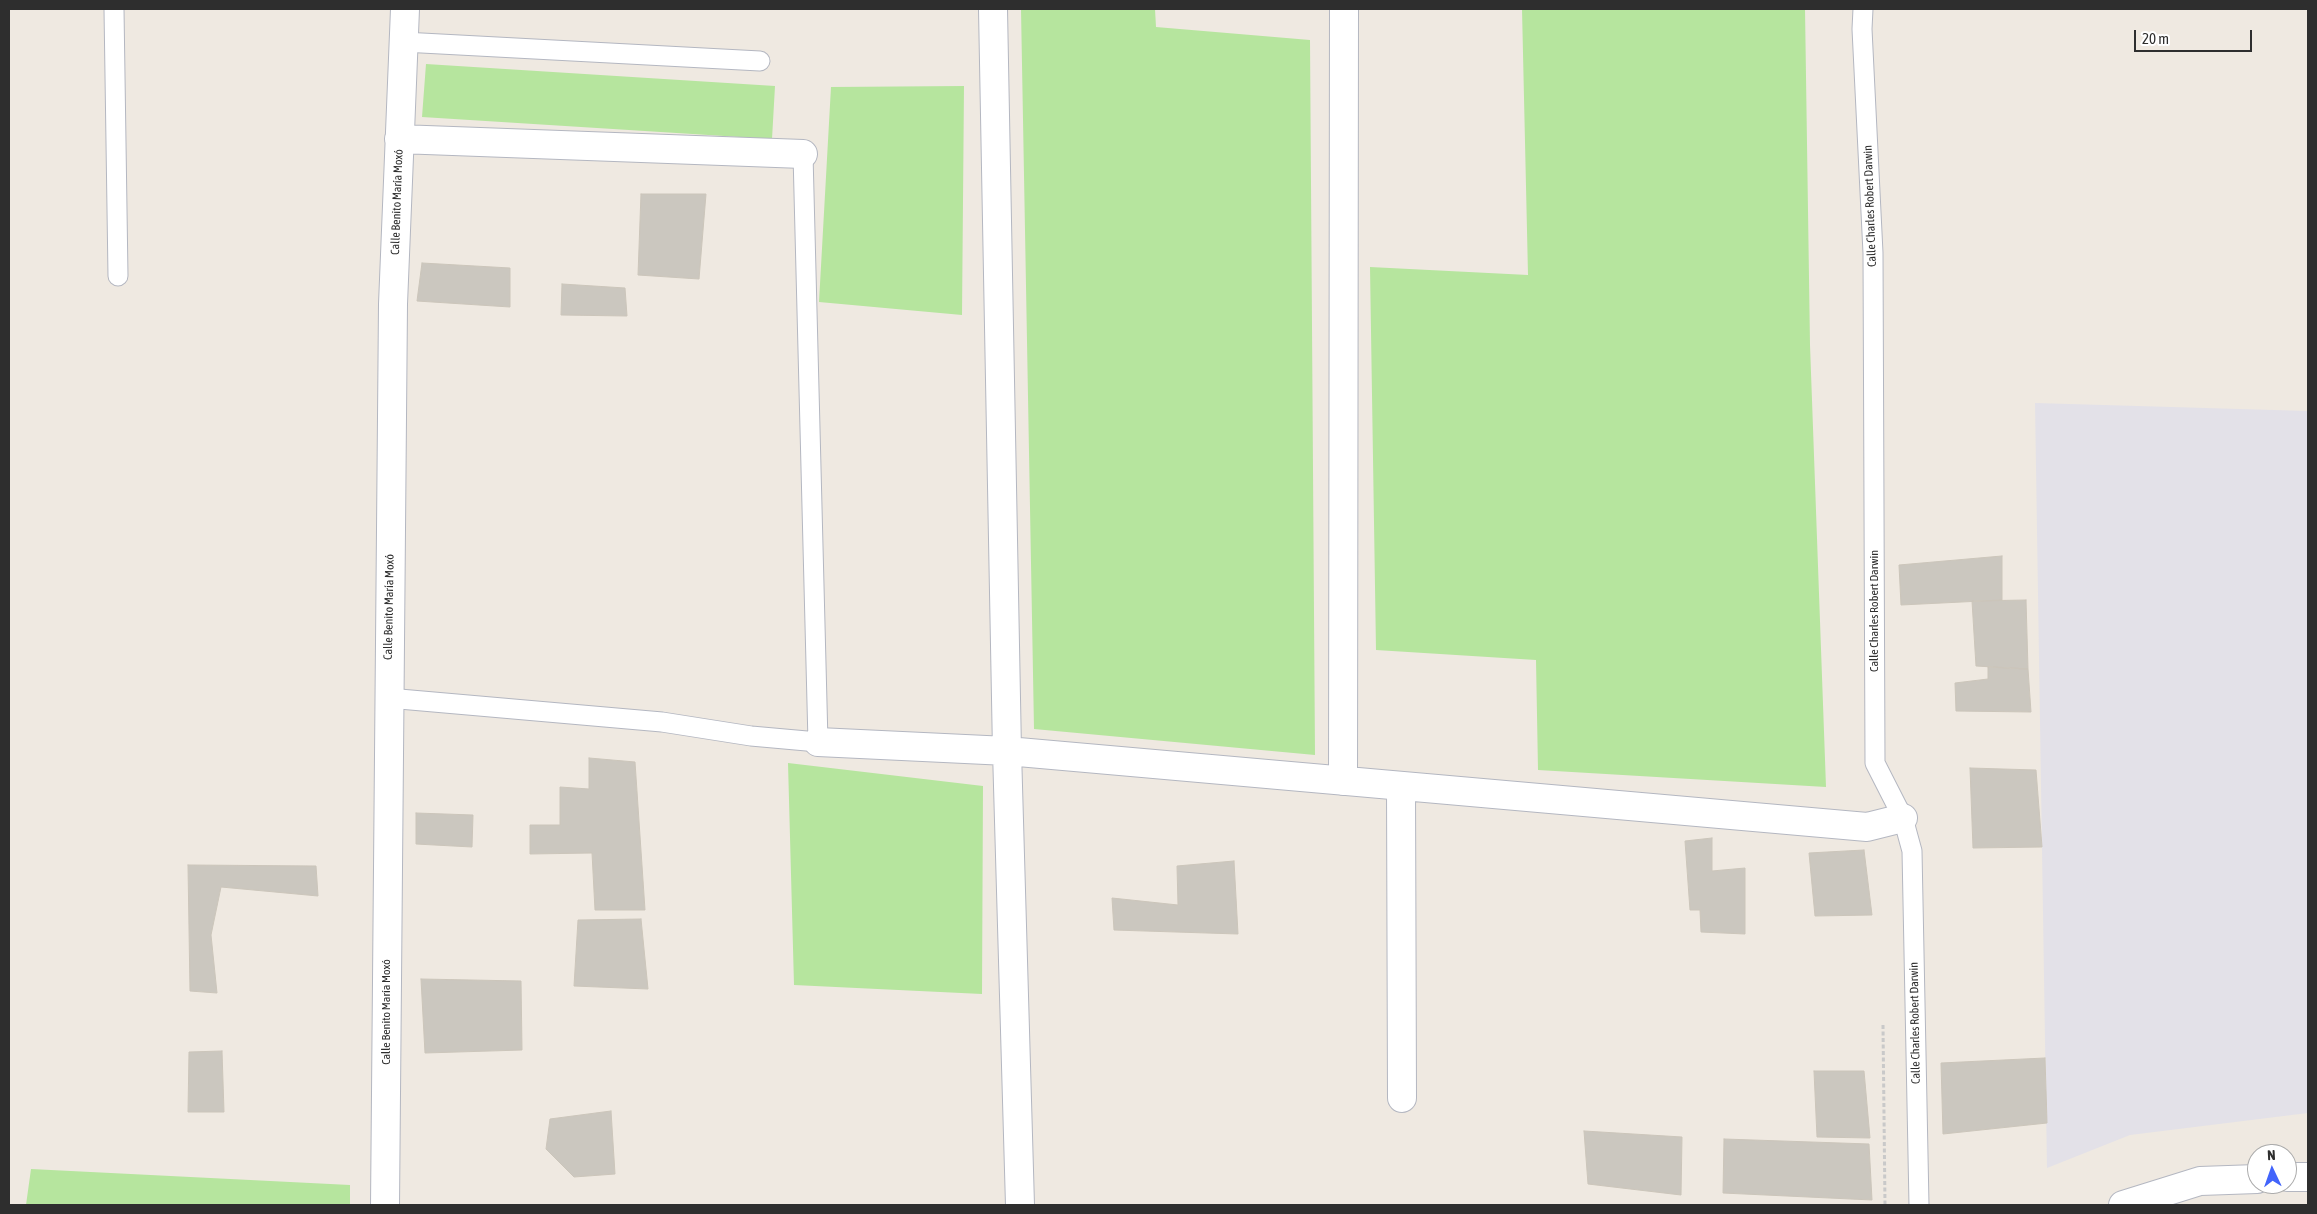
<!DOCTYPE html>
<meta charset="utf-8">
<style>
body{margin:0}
#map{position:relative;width:2317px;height:1214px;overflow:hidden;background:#efe9e1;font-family:"Asap Condensed",sans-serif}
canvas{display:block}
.frame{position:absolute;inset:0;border:10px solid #2e2e2e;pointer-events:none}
.north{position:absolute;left:2247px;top:1144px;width:50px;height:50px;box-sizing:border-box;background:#fff;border:1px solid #ababab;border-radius:50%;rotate:357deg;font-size:14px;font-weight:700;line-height:20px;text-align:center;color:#2e2e2e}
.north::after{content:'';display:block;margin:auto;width:18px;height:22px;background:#4264fb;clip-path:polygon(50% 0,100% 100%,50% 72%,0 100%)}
.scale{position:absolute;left:2134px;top:30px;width:118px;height:22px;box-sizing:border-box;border:2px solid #2e2e2e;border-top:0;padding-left:6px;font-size:15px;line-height:18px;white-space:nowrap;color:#2e2e2e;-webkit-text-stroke:4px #fff;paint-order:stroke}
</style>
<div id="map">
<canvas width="2317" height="1214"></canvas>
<div class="frame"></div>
<div class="north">N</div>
<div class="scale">20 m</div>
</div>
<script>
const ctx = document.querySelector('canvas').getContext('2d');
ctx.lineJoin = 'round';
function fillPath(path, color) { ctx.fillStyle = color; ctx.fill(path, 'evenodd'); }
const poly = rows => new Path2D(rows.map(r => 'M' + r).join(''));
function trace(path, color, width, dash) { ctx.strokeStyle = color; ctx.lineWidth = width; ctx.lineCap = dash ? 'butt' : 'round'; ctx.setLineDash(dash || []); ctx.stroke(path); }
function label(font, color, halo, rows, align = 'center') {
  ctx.font = font + ' "Asap Condensed",sans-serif'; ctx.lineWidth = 5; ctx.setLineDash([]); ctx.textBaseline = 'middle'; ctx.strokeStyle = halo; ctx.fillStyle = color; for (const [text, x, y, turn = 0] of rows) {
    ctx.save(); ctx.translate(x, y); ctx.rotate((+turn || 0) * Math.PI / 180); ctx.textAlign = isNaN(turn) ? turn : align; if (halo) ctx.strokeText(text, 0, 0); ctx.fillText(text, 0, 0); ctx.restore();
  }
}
fillPath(poly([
 [2035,403,2308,411,2308,1113,2130,1135,2047,1168]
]), '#e3e1e8');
fillPath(poly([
 [1021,9,1155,9,1156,27,1310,40,1315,755,1034,729],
 [1522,9,1805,9,1810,345,1826,787,1538,770,1536,660,1376,650,1370,267,1528,275],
 [426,64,775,86,772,139,422,117],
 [964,86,962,315,819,302,831,87],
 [788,763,983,786,982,994,794,985],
 [31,1169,350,1185,350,1205,26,1205]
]), '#b6e59e');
const building = poly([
 [641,194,706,194,699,279,638,275,641,194],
 [422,263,510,268,510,307,417,301,422,263],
 [562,284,625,288,627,316,561,315,562,284],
 [2002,556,2002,600,1901,605,1899,565,2002,556],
 [2026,600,2028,669,1976,666,1972,601,2026,600],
 [1988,667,2028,669,2031,712,1956,711,1955,683,1988,679,1988,667],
 [589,758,635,762,645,910,595,910,592,853,530,854,530,825,560,825,560,787,589,789,589,758],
 [1970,768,2036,770,2042,847,1973,848,1970,768],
 [416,813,473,815,472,847,416,844,416,813],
 [1712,838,1712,871,1745,868,1745,934,1701,932,1700,910,1690,910,1685,841,1712,838],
 [1864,850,1872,915,1815,916,1809,853,1864,850],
 [1234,861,1238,934,1114,930,1112,898,1178,905,1177,866,1234,861],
 [188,865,316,866,318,896,221,887,211,935,217,993,190,991,188,865],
 [641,919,648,989,574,986,578,920,641,919],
 [421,979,521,981,522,1050,425,1053,421,979],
 [222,1051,224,1112,188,1112,189,1052,222,1051],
 [2045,1058,2047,1123,1943,1134,1941,1063,2045,1058],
 [1814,1071,1864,1071,1870,1138,1817,1137,1814,1071],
 [611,1111,615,1174,574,1177,546,1149,550,1119,611,1111],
 [1584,1131,1682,1137,1681,1195,1588,1184,1584,1131],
 [1724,1139,1869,1144,1872,1200,1723,1193,1724,1139]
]);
fillPath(building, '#cbc7bf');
trace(building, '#cbc5ba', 1);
const lane = poly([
 [114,9,118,276],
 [1863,9,1862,29,1873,253,1875,763,1903,818,1912,851,1919,1205],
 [403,42,760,61],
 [388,698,662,722,751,736,818,742,803,154]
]);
const street = poly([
 [993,9,1007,751,1020,1205],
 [399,139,803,154],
 [818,742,1007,751,1867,827,1903,818],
 [1343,781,1344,9],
 [1401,787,1402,1098],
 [385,1205,393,304,405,9]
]);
const secondary = poly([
 [2287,1177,2308,1177],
 [2123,1205,2200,1181,2257,1179]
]);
trace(lane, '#b4b7c1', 21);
trace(street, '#b4b7c1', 30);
trace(secondary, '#b4b7c1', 30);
trace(poly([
 [1883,1025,1885,1205]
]), '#c9c9c9', 3, [4, 2.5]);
trace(lane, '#fff', 19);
trace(street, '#fff', 28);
trace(secondary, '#fff', 28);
label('12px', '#2e2e2e', '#fff', [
 ["Calle Benito María Moxó",397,202,-88],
 ["Calle Charles Robert Darwin",1870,206,-92],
 ["Calle Benito María Moxó",389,607,-89],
 ["Calle Charles Robert Darwin",1874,611,-90],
 ["Calle Benito María Moxó",386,1012,-90],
 ["Calle Charles Robert Darwin",1915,1023,-91]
]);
</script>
